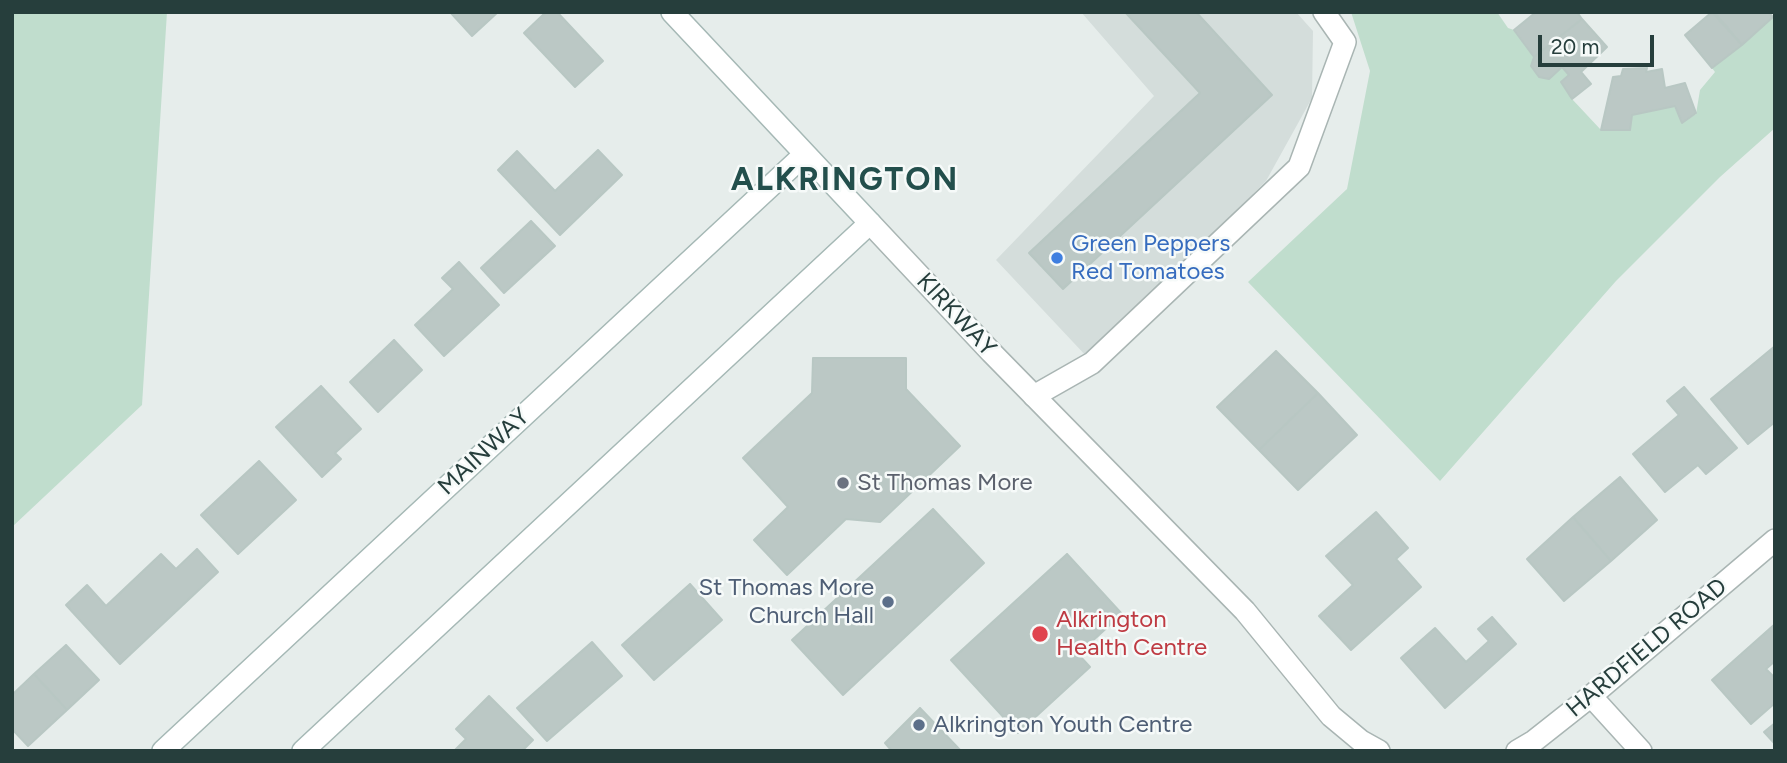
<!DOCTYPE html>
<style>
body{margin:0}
#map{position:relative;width:1787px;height:763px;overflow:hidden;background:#e6edeb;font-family:Figtree,sans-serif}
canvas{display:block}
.frame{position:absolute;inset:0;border:14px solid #263e3c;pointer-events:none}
.scale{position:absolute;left:1538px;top:35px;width:116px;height:32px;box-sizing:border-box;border:4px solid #263e3c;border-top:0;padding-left:9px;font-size:21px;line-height:24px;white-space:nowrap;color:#263e3c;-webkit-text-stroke:5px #f6faf9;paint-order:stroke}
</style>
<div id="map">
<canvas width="1787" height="763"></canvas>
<div class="frame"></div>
<div class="scale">20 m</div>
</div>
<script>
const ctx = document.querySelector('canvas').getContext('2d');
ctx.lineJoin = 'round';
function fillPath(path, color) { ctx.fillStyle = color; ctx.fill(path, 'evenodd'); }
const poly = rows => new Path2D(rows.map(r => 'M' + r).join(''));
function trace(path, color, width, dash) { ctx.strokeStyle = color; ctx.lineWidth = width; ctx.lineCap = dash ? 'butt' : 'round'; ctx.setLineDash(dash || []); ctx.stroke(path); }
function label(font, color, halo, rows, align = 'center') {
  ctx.font = font + ' Figtree,sans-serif'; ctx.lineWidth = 5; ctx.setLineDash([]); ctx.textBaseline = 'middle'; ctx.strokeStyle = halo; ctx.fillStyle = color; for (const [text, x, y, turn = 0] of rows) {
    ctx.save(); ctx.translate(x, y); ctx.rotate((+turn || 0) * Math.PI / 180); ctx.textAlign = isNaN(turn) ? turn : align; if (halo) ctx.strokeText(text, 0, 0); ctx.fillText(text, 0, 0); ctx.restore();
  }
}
fillPath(poly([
 [1081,12,1296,12,1313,31,1312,98,1266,181,1088,358,996,260,1154,96]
]), '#d4dddb');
fillPath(poly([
 [12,12,167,12,142,405,12,527],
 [1351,12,1497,12,1508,28,1514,30,1534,57,1531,66,1539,77,1549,79,1562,67,1569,75,1561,82,1572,99,1601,130,1629,130,1632,115,1674,106,1682,122,1696,114,1700,90,1715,72,1712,68,1775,16,1775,128,1720,177,1616,281,1440,481,1248,282,1347,189,1370,71]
]), '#c0ddcd');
const building = poly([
 [450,12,498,12,472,36,450,12],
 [546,12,557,12,603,61,575,87,524,33,546,12],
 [1125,12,1196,12,1272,95,1063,289,1029,253,1200,93,1125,12],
 [1536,12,1577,12,1582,19,1534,57,1514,30,1536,12],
 [1712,12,1742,45,1712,68,1685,35,1712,12],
 [1714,12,1768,12,1773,17,1742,45,1714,12],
 [1582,19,1607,47,1581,72,1591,84,1572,99,1561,82,1569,75,1562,67,1549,79,1539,77,1531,66,1534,57,1582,19],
 [1647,68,1646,72,1662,69,1665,88,1685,83,1696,113,1682,123,1675,106,1632,115,1630,130,1601,130,1613,77,1621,76,1623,69,1647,68],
 [598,150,622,175,560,235,498,170,517,151,555,191,598,150],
 [531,221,555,246,504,293,481,268,531,221],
 [459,262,499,305,444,356,415,325,453,289,442,278,459,262],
 [394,340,422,370,378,412,350,382,394,340],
 [1775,346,1775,422,1748,444,1711,399,1775,346],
 [1276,351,1318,393,1259,450,1217,407,1276,351],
 [813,358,906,358,906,389,960,446,880,522,846,519,787,575,754,540,788,507,743,458,812,393,813,358],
 [321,386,361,429,335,453,341,459,322,477,276,427,321,386],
 [1684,387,1737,448,1706,474,1698,465,1665,492,1633,454,1679,415,1667,401,1684,387],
 [1318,393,1357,435,1298,490,1259,450,1318,393],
 [259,461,296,500,238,554,201,515,259,461],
 [1620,477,1657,520,1611,561,1573,517,1620,477],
 [933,509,984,563,843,695,792,640,933,509],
 [1376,512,1408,548,1396,559,1421,587,1351,650,1319,616,1353,585,1326,556,1376,512],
 [1573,517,1611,561,1564,601,1527,559,1573,517],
 [197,549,218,572,120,664,66,605,87,585,106,606,161,554,176,569,197,549],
 [1067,554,1122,614,1078,654,1090,667,1018,733,951,660,1067,554],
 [690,584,722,620,654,680,622,645,690,584],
 [1492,617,1516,644,1445,708,1401,658,1435,628,1466,662,1489,641,1478,629,1492,617],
 [1775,624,1775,661,1766,669,1775,678,1775,703,1751,724,1712,680,1775,624],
 [592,642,622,676,547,741,517,708,592,642],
 [66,645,99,680,67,710,34,674,66,645],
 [34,674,67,710,28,746,12,729,12,695,34,674],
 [489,696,533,740,522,751,454,751,466,739,456,729,489,696],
 [920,708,961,751,892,751,885,743,920,708],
 [1775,723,1775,744,1764,732,1775,723]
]);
fillPath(building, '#bbc8c5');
trace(building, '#b8c7c3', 2);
const lane = poly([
 [1034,396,1092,363,1299,167,1345,42,1324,12]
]);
const street = poly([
 [870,223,991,352,1245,611,1331,716,1361,741,1379,751],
 [1591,696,1641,751],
 [1517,751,1534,741,1591,696,1775,540]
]);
const secondary = poly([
 [163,751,805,154],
 [303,751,870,223,672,12]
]);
trace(lane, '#a9b5b3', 24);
trace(street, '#a9b5b3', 24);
trace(secondary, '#a5b8b5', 24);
trace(lane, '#fff', 21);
trace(street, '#fff', 21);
trace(secondary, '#fff', 21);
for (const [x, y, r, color] of [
 [1057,258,7,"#3f7fe0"],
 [843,483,7,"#6b7280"],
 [888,602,7,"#5c6f8a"],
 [1040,634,9,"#e0444e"],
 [919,725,7,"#5c6f8a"]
]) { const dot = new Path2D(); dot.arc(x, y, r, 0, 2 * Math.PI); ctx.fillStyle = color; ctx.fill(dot); trace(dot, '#f6faf9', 2.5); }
label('24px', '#366cbe', '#f6faf9', [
 ["Green Peppers",1071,244],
 ["Red Tomatoes",1071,272]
], 'left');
label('24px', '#263e3c', '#f6faf9', [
 ["KIRKWAY",956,315,47],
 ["MAINWAY",484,452,-43],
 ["HARDFIELD ROAD",1647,648,-40]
]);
label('24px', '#5b616d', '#f6faf9', [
 ["St Thomas More",857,483]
], 'left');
label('24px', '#4e5e75', '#f6faf9', [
 ["St Thomas More",874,588],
 ["Church Hall",874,616],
 ["Alkrington Youth Centre",933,725,"left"]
], 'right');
label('24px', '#be3a42', '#f6faf9', [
 ["Alkrington",1056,620],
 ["Health Centre",1056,648]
], 'left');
ctx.letterSpacing = '2px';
label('bold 32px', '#234f4c', '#f6faf9', [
 ["ALKRINGTON",845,181]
]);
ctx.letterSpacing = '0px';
</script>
